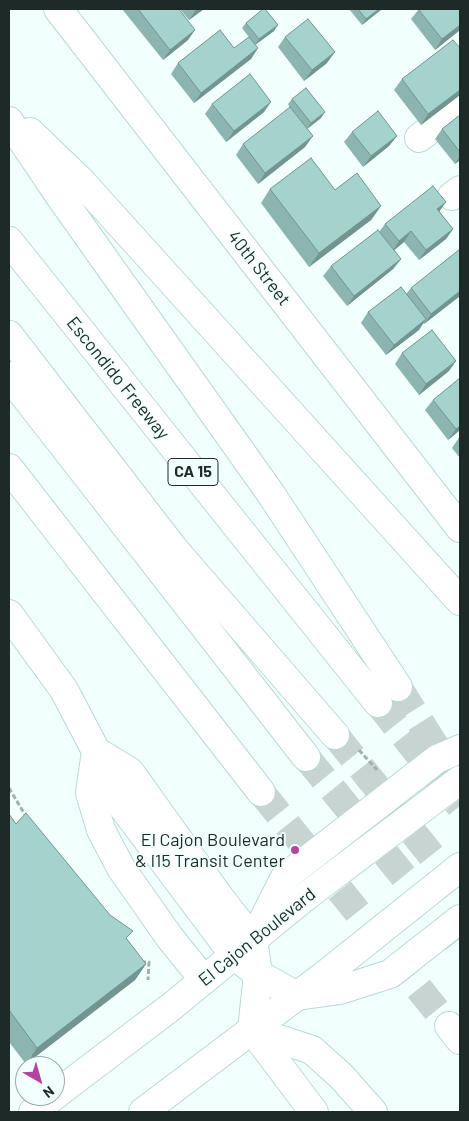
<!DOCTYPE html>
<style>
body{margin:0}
#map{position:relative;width:469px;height:1121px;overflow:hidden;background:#f1fffd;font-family:Barlow,sans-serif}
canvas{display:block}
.frame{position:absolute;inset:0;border:10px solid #1d2a28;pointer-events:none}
.north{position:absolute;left:15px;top:1056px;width:50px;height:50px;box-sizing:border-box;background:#f1fffd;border:1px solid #9caaa8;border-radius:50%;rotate:142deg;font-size:14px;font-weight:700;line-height:20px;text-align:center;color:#1d2a28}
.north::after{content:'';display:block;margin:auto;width:18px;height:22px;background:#b6439d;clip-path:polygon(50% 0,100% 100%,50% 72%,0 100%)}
</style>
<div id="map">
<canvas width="469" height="1121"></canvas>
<div class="frame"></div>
<div class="north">N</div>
</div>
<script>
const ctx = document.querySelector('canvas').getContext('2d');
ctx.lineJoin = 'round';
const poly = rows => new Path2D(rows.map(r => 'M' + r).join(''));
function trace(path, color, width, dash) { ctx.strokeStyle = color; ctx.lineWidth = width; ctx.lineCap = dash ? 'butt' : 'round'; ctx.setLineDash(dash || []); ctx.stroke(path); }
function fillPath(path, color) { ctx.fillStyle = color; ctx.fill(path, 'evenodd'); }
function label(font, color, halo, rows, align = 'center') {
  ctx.font = font + ' Barlow,sans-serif'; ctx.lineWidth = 4; ctx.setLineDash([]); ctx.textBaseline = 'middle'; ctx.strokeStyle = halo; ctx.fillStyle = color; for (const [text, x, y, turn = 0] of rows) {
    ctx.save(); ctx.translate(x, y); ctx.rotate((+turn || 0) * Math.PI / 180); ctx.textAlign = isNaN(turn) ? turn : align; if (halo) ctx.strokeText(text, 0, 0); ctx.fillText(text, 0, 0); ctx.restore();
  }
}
trace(poly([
 [335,735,460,891],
 [306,757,460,945]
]), '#c7d4d2', 28, [28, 14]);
trace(poly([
 [398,687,448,766],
 [378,703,460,806],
 [261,792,449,1026]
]), '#c7d4d2', 28, [28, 14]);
const minor = poly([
 [58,9,460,528],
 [419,138,460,106],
 [452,196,460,190],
 [9,335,174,549,335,735],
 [9,376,306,757],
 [96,751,110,790,234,955,258,974,297,996,340,990,390,974,460,919],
 [253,940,285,877,437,759,460,749],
 [252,1030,314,1112]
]);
const major = poly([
 [55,1095,171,1007,305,897,460,780],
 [33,1112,54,1096],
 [143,1112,326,974,460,867]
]);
const highway = poly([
 [9,121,61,198,271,494,398,687],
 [30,132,80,180,460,601],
 [9,241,378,703],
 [9,468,261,792],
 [9,614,64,690,96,751,130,772,220,898,253,940,258,974,252,1030,312,1050,341,1076,373,1112],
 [96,751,90,793,101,830,121,868,170,938,204,980],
 [449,1026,460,1040]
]);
trace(minor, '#b8dad6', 30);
trace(major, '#b8dad6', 30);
trace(highway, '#b8dad6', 30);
trace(poly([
 [359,750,377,770],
 [9,788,27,818],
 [141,962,149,962,148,980]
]), '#a2afad', 3, [5, 2.5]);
trace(minor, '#fff', 28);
trace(major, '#fff', 28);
trace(highway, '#fff', 28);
fillPath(poly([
 [122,9,179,9,188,40,163,60],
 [180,9,204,9,189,20],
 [349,9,382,9,362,25],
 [419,9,460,30,435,50,411,19],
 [246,23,274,31,255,45,242,28],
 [285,37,327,63,304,81,278,47],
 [234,48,258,48,251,59,194,103,171,74,178,63],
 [402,79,460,95,421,125,394,90],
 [292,99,321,118,307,129,305,147,258,184,236,155,243,144,290,108,288,104],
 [212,104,264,112,226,142,205,114],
 [460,115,460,160,455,164,435,139,442,129],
 [352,132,397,136,389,146,363,167,344,142],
 [270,189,381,206,371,220,309,267,261,203],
 [439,211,453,229,446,239,419,260,404,242,394,250,401,259,393,269,347,306,323,276,331,266,379,232,385,224],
 [411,288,460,296,424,324,423,323,419,330,386,355,361,323,368,312,406,294],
 [402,353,449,371,419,395,395,364],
 [433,400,460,430,448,440,425,410],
 [460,436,460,458,452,448],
 [9,814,16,824,127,939,146,964,135,980,26,1064,9,1042]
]), '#8db5b0');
fillPath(poly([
 [198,9,204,9,189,20,196,10],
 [379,9,382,9,362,25,366,19],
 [278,25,274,31,255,45,259,39],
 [460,25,460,30,435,50,442,39],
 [195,30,188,40,163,60,170,50],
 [258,48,251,59,194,103,201,93],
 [335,52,327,63,304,81,312,70],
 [460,90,460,95,421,125,428,114],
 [271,102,264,112,226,142,234,131],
 [325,112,321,118,307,129,311,123],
 [313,136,305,147,258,184,265,173],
 [397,136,389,146,363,167,371,156],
 [460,156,460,160,455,164],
 [446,202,439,212,437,209],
 [381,206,371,220,309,267,319,253],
 [453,229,446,239,419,260,426,250],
 [411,231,404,242,392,252,399,241],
 [401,259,393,269,347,306,354,296],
 [460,291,460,296,424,324,431,314],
 [426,319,419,330,386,355,394,345],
 [456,361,449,371,419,395,426,384],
 [460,426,460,430,448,440,456,429],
 [146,964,135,980,26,1064,37,1048]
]), '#739490');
const building = poly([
 [138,9,179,9,195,30,170,50,138,9],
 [263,9,265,9,278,25,259,39,246,23,263,9],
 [358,9,379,9,366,19,358,9],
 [418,9,460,9,460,25,442,39,418,9],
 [308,19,335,52,312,70,285,37,308,19],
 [220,30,234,48,249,37,258,48,201,93,178,63,220,30],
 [453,40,460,48,460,90,428,114,402,79,453,40],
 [250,74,271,102,234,131,212,104,250,74],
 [306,88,325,112,311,123,292,99,306,88],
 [290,107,313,136,265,173,243,144,290,107],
 [378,111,397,136,371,156,352,132,378,111],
 [460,115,460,152,442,129,460,115],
 [311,158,335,190,357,173,381,206,319,253,270,189,311,158],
 [433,186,446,202,437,209,453,229,426,250,411,231,399,241,385,224,433,186],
 [378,230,401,259,354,296,331,266,378,230],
 [460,249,460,291,431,314,411,288,460,249],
 [401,287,426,319,394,345,368,312,401,287],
 [432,330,456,361,426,384,402,353,432,330],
 [460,378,460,426,456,429,433,400,460,378],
 [26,813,110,915,133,931,126,938,146,964,37,1048,9,1010,9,814,16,824,26,813]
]);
fillPath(building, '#a4d3cd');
trace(building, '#739490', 1);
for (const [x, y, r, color] of [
 [295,850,5,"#b6439d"]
]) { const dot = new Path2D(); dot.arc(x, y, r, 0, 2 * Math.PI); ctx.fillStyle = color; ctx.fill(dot); trace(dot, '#f1fffd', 2); }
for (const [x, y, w] of [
 [193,472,50]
]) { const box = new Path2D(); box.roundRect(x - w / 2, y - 13.5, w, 27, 4); ctx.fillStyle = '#f1fffd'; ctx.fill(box); trace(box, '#1d2a28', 1); }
label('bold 16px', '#1d2a28', null, [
 ["CA 15",193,472]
]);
label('18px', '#1d2a28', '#f1fffd', [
 ["40th Street",259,268,52],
 ["Escondido Freeway",118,378,51],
 ["El Cajon Boulevard",257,937,-39]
]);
label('18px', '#1d2a28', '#f1fffd', [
 ["El Cajon Boulevard",285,840],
 ["& I15 Transit Center",285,861]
], 'right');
</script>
